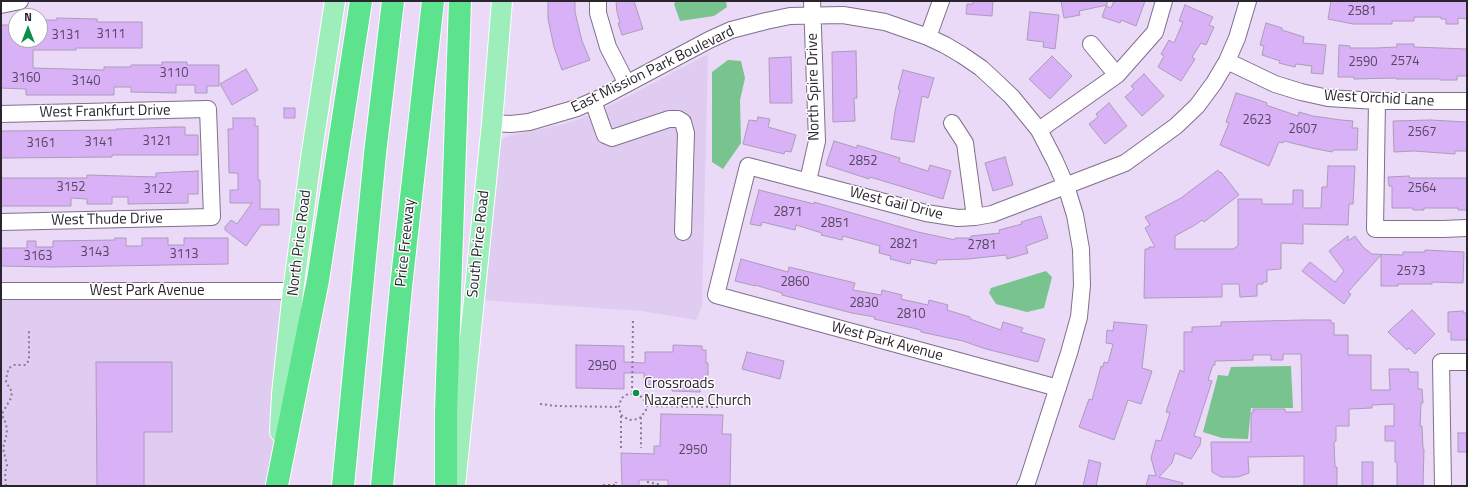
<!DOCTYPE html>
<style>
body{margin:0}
#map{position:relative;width:1468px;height:487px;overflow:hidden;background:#ead9f7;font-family:"Titillium Web",sans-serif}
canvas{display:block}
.frame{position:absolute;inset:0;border:2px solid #2a242f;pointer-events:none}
.north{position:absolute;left:8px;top:8px;width:40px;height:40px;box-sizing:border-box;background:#fff;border:1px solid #aaa7ac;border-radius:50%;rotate:0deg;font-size:11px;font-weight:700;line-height:16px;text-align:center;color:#2a242f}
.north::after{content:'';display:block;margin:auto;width:14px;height:18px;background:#0f8e4b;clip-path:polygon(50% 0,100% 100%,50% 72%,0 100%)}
</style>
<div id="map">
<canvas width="1468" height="487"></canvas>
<div class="frame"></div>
<div class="north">N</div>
</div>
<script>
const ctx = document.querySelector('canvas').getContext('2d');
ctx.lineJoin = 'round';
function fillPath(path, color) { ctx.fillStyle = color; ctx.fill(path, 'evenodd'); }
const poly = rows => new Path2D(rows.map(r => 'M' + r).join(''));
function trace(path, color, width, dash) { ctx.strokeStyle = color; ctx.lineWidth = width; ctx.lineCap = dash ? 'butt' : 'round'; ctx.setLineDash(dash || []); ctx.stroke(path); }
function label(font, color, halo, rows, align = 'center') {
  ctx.font = font + ' "Titillium Web",sans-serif'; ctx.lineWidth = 3; ctx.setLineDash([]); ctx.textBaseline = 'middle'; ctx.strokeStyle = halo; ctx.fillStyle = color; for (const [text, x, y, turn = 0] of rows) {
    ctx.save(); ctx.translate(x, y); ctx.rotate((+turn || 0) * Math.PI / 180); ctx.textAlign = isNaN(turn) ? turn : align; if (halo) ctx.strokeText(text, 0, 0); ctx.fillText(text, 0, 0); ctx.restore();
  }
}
fillPath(poly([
 [708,54,702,306,696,320,641,311,479,300,499,142,502,139,511,135,565,124,587,116,625,98],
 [1,291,293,291,277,486,1,486]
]), '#e1ccf1');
fillPath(poly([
 [676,1,726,1,727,7,714,16,680,21,674,4],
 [728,60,741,61,745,78,740,100,741,143,723,169,712,162,712,72],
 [1046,271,1052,277,1044,308,1027,312,996,304,989,293,991,288],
 [1291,366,1293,408,1251,408,1248,439,1222,438,1203,432,1218,375,1228,376,1231,367]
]), '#78c38e');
const building = poly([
 [548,1,575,1,575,12,582,41,590,60,562,70,554,47,548,19,548,1],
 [616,1,634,1,643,29,622,35,618,23,620,23,617,12,616,1],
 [973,1,993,1,992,16,966,14,967,4,973,4,973,1],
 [1061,1,1107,1,1107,5,1079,11,1080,15,1064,18,1061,1],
 [1114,1,1145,1,1136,26,1121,20,1120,23,1102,17,1106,6,1111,8,1114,1],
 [1331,1,1467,1,1467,19,1458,18,1458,24,1446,24,1446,19,1441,19,1441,17,1414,17,1414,21,1392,21,1392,24,1353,24,1328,19,1331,1],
 [1185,5,1213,17,1209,25,1214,27,1206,45,1201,43,1192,57,1195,59,1181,81,1158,67,1164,56,1161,54,1169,40,1174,43,1183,22,1179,21,1185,5],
 [1030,12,1059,15,1055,49,1043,47,1044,42,1027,40,1030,12],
 [57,18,97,19,97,22,142,22,142,48,76,48,76,50,33,50,33,68,104,70,104,67,131,67,131,65,162,65,162,62,187,62,187,65,219,65,219,86,207,86,207,93,195,93,195,85,176,85,176,93,131,92,131,87,114,87,114,95,26,95,26,89,1,88,1,25,16,25,16,40,40,40,40,20,57,20,57,18],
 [1266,23,1282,28,1282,30,1304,37,1303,43,1326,45,1323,74,1311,73,1312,66,1296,64,1295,67,1279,63,1280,61,1262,55,1264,46,1260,45,1266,23],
 [1397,44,1414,44,1414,47,1467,49,1467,76,1457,76,1457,80,1440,80,1440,79,1396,79,1396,78,1354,79,1354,77,1338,77,1339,45,1350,46,1350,48,1376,48,1397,47,1397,44],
 [856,51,857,98,854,98,855,121,833,122,832,52,856,51],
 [1052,56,1072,76,1050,99,1029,79,1052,56],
 [791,57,792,103,770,103,769,58,791,57],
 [246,69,258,90,232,105,220,84,246,69],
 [903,70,934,78,928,98,922,96,914,142,891,139,895,111,900,90,898,89,903,70],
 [1144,74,1164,96,1142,116,1125,97,1134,89,1131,86,1144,74],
 [1236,93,1256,99,1267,103,1266,105,1298,116,1299,112,1313,116,1341,120,1353,121,1352,128,1358,128,1357,150,1333,150,1332,152,1312,148,1284,141,1283,143,1279,142,1269,166,1220,145,1229,123,1226,122,1236,93],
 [1109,103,1127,126,1105,144,1089,124,1098,117,1096,114,1109,103],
 [284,108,295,108,295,118,284,118,284,108],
 [758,117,770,119,768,127,796,135,791,152,785,151,784,154,743,144,749,120,757,121,758,117],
 [233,118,255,118,255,126,258,126,258,180,260,180,260,209,279,209,279,225,261,225,246,246,225,230,225,227,231,220,237,224,252,203,230,203,230,190,238,190,238,173,229,173,228,129,233,129,233,118],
 [1430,120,1467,122,1467,151,1455,151,1455,154,1414,151,1394,152,1393,121,1430,120],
 [174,127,185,127,185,135,198,135,198,155,112,155,112,157,1,158,1,131,116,130,116,129,174,127],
 [834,141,857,148,857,145,900,158,899,162,928,171,930,165,951,171,943,199,870,177,869,179,826,165,834,141],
 [1005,157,1013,185,993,191,985,163,1005,157],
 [1328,166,1355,166,1353,204,1349,204,1348,225,1303,224,1303,244,1281,243,1281,269,1267,270,1267,282,1263,282,1263,284,1257,284,1257,296,1240,297,1239,284,1222,284,1222,297,1144,298,1145,249,1149,249,1149,247,1155,247,1145,228,1150,225,1145,217,1181,198,1218,170,1220,173,1221,172,1239,195,1204,222,1202,220,1195,225,1175,236,1175,249,1233,249,1238,246,1238,199,1262,199,1262,204,1293,204,1293,190,1303,190,1303,208,1321,208,1322,187,1327,187,1328,166],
 [198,171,198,194,188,194,188,203,128,204,128,197,112,197,112,204,87,204,87,199,71,198,71,206,1,206,1,178,87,178,87,175,156,177,156,173,198,171],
 [1409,176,1409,178,1467,178,1467,210,1458,210,1458,208,1424,208,1424,210,1413,210,1413,208,1392,208,1392,186,1389,186,1388,177,1409,176],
 [759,190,814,204,814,202,918,232,955,240,955,238,971,238,971,236,1000,233,999,230,1022,224,1021,222,1041,216,1048,238,1026,246,1028,253,1007,259,1006,255,968,259,937,260,936,264,911,259,910,264,890,259,891,256,879,253,880,246,843,236,842,240,821,235,822,233,796,225,795,230,762,222,761,226,750,224,759,190],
 [1348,236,1348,241,1355,236,1363,247,1372,254,1403,255,1403,252,1425,252,1425,250,1464,252,1463,283,1432,282,1432,284,1398,284,1398,286,1381,286,1381,255,1348,292,1351,294,1344,304,1302,271,1310,262,1335,282,1344,271,1329,251,1348,236],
 [115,238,126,238,126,246,142,246,142,238,168,238,168,245,184,245,184,238,228,238,228,264,50,267,1,266,1,248,27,248,27,241,36,241,36,247,53,247,53,241,115,240,115,238],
 [741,259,788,272,789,267,855,283,853,290,881,295,882,290,902,295,901,299,928,305,929,300,948,305,947,310,970,317,970,319,1001,330,1003,322,1023,328,1021,332,1045,339,1038,362,986,349,963,341,921,332,921,330,874,319,875,317,852,313,782,295,782,293,755,285,755,286,735,281,741,259],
 [1412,310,1435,334,1415,354,1409,348,1407,350,1388,332,1412,310],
 [1463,311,1463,313,1467,313,1467,340,1451,340,1451,332,1448,332,1448,312,1463,311],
 [1304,320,1331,320,1331,323,1334,323,1334,335,1348,335,1348,355,1371,355,1371,390,1390,390,1389,369,1409,369,1409,372,1418,372,1418,389,1422,389,1423,403,1421,403,1420,426,1422,426,1423,449,1424,449,1423,486,1397,486,1397,462,1395,462,1395,441,1385,441,1385,426,1394,426,1394,404,1372,405,1372,408,1349,409,1349,426,1336,426,1336,441,1334,442,1335,467,1337,467,1337,486,1304,486,1304,456,1248,457,1249,473,1238,477,1221,477,1212,472,1211,442,1251,442,1251,413,1253,413,1253,409,1285,409,1285,412,1302,412,1301,354,1283,354,1283,360,1271,360,1271,355,1253,355,1253,360,1215,361,1215,365,1213,365,1208,380,1212,381,1194,436,1201,438,1200,445,1191,459,1175,453,1172,463,1159,477,1183,483,1182,486,1146,486,1149,475,1156,476,1151,458,1156,440,1161,441,1170,413,1166,412,1180,370,1184,372,1184,332,1192,332,1192,327,1221,326,1221,322,1304,320],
 [1114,322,1147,325,1142,368,1152,371,1141,404,1128,400,1114,440,1079,427,1089,399,1092,400,1101,366,1103,367,1104,362,1108,363,1113,344,1106,343,1107,330,1113,331,1114,322],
 [576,345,624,346,624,362,645,363,645,352,673,352,673,345,702,346,702,350,706,350,706,363,708,363,708,375,706,375,706,387,700,387,700,392,672,391,672,386,644,385,644,373,624,373,624,389,576,388,576,345],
 [747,352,784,361,780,379,742,369,747,352],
 [96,362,172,362,172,432,144,432,144,486,97,486,96,362],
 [661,414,723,415,722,434,731,434,730,486,668,486,668,480,639,480,639,486,622,486,621,453,654,454,654,446,660,446,661,414],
 [1458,433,1467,433,1467,452,1458,452,1458,433],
 [1089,460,1101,463,1096,486,1083,486,1089,460],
 [1362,462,1373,462,1373,486,1362,486,1362,462]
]);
fillPath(building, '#d9b1f7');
trace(building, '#ab9cb8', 1);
const minor = poly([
 [598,1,598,13,608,47,627,84],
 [1,5,20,1],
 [928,37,941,1],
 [1091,44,1117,75],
 [1227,61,1275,84,1301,92,1328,98,1377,101,1467,101],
 [593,101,605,135,612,138,669,119,678,119,683,122,686,133,683,232],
 [1377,101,1375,229,1443,229,1467,228],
 [1,114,208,109,212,216,212,217,1,222],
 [492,123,511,124,529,122,577,108,602,97,709,40,731,30,766,21,790,16,843,15,885,22,928,37,945,45,962,55,981,68,994,80,1012,97,1039,130,1055,161,1066,186,1075,215,1081,249,1082,285,1079,317,1069,353,1027,483,1025,486],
 [952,123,965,143,975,217],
 [1039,130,1117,75,1155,32,1164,1],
 [808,181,817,141,812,1],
 [1,291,293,291],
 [1058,388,716,295,748,166,926,213,958,218,975,217,992,214,1125,163,1176,126,1197,106,1214,83,1227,61,1237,38,1248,1],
 [1443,486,1441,362,1467,362]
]);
const major = poly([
 [280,432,282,394,293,291,312,151,335,1],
 [455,486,492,123,502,1]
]);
const highway = poly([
 [277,485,318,280,361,1],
 [343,486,375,154,393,1],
 [382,486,401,287,433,1],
 [446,486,446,411,460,1]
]);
trace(minor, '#7f708b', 18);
trace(major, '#fff', 22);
trace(highway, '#fff', 24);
trace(poly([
 [632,393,633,321],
 [540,404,557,406,619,407],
 [646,406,720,407,725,403],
 [641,417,638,419,629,420,621,415,619,407,621,399,624,396,628,394,637,394,643,398,645,402,646,410,641,417,641,448],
 [621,448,621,415],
 [647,482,658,484,658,486],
 [6,486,5,473,7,465,3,448,7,433,6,423,3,419,3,412,11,398,12,392,6,382,7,374,9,368,14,365,26,365,29,360,29,331],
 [604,486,604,485,616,485,616,482]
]), '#877c90', 2, [2, 3]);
trace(minor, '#fff', 16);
trace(major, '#9eeebb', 20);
trace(highway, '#5de28d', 22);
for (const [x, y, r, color] of [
 [636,393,4,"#0f8e4b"]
]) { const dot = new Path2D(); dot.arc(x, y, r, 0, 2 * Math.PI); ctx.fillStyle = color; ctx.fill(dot); trace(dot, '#fff', 1.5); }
label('13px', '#564761', null, [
 ["2581",1362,12],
 ["3111",111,35],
 ["3131",66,36],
 ["2574",1405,62],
 ["2590",1363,63],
 ["3110",174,74],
 ["3160",26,79],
 ["3140",86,82],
 ["2623",1257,121],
 ["2607",1303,130],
 ["2567",1422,133],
 ["3121",157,142],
 ["3141",99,143],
 ["3161",41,144],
 ["2852",863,162],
 ["3152",71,188],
 ["2564",1422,189],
 ["3122",158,190],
 ["2871",788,213],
 ["2851",835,224],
 ["2821",904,245],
 ["2781",982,246],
 ["3143",95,253],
 ["3113",184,255],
 ["3163",38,257],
 ["2573",1411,272],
 ["2860",795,283],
 ["2830",864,304],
 ["2810",911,315],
 ["2950",602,367],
 ["2950",693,451]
]);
label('15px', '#2a242f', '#fff', [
 ["East Mission Park Boulevard",653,70,-26],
 ["North Spire Drive",814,87,-91],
 ["West Orchid Lane",1379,99,3],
 ["West Frankfurt Drive",105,112,-1],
 ["West Gail Drive",896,204,14],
 ["West Thude Drive",107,220,-1],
 ["North Price Road",300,243,-83],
 ["Price Freeway",406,243,-84],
 ["South Price Road",479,244,-84],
 ["West Park Avenue",147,291],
 ["West Park Avenue",887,342,15]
]);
label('15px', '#2a242f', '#fff', [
 ["Crossroads",644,384],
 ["Nazarene Church",644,401]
], 'left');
</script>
